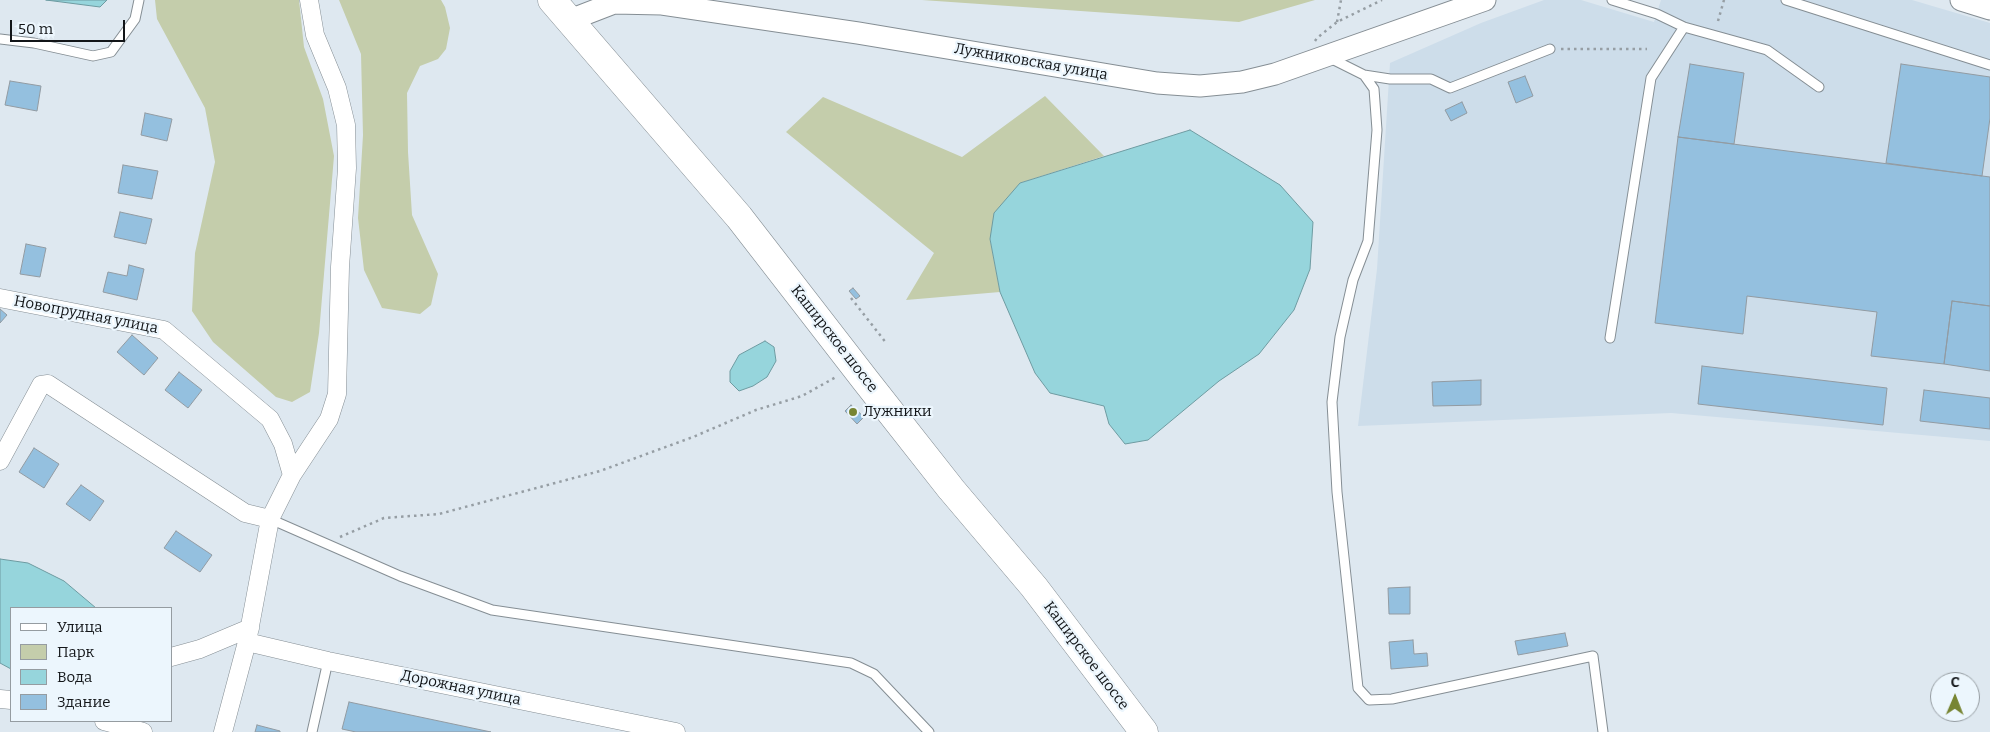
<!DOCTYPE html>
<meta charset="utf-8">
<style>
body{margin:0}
#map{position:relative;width:1990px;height:732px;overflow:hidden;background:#dee8f0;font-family:Bitter,serif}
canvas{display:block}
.legend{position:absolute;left:10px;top:607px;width:162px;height:115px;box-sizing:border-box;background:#ecf6fd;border:1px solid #959ca1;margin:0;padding:6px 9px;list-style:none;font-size:15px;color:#121518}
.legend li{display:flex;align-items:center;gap:10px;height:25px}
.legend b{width:25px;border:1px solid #959ca1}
.north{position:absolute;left:1930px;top:672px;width:50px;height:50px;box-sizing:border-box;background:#ecf6fd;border:1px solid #959ca1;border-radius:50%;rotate:1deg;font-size:14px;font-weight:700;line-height:20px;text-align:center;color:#121518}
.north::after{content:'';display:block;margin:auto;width:18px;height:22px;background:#778533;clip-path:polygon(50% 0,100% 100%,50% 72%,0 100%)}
.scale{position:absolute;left:10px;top:20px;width:115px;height:22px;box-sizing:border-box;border:2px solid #121518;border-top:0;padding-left:6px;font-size:15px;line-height:18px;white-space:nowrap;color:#121518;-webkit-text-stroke:4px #ecf6fd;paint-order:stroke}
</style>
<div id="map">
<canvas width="1990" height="732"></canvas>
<ul class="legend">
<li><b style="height:6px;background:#fff"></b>Улица</li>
<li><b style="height:14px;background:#c4cdab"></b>Парк</li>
<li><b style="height:14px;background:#96d5dc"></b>Вода</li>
<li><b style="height:14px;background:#94c0df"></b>Здание</li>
</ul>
<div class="north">С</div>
<div class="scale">50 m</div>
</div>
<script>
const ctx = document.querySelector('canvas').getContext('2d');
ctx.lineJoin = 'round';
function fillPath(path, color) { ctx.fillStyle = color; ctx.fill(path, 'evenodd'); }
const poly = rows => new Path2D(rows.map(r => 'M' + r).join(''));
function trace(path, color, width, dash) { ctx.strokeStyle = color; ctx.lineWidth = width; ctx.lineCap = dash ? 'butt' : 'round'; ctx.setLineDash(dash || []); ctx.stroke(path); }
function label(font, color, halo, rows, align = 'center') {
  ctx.font = font + ' Bitter,serif'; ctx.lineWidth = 4.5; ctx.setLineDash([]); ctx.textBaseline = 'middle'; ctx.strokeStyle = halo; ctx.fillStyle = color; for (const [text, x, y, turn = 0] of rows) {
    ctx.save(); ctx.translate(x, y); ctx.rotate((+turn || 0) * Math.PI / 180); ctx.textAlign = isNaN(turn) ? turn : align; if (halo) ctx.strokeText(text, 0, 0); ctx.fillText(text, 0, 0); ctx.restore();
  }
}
fillPath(poly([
 [1544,0,1581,0,1654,22,1661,0,1912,0,1990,23,1990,441,1671,413,1358,426,1377,269,1390,63,1481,23]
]), '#cdddea');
fillPath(poly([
 [155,0,299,0,304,47,323,99,334,156,319,333,310,392,292,402,276,397,213,342,192,311,195,253,215,162,205,108,157,19],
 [339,0,441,0,445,7,450,28,446,49,438,59,420,66,407,93,408,152,412,215,438,274,431,305,420,314,382,308,364,270,358,218,363,135,361,54],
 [922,0,1315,0,1239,22],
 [1045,96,1104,156,1020,183,990,239,1000,292,906,300,934,253,786,132,823,97,962,157]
]), '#c4cdab');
const water = poly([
 [46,0,107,0,100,7,46,0],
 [1190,130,1280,185,1313,222,1310,269,1294,310,1259,354,1219,381,1148,440,1125,444,1109,424,1104,406,1050,393,1035,373,1000,292,990,239,994,213,1020,183,1190,130],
 [765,341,774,347,776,361,767,377,753,386,739,391,730,382,730,371,739,355,765,341],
 [0,559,28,563,64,581,96,608,11,608,11,669,0,663,0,559]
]);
fillPath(water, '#96d5dc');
trace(water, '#6e9ba1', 1);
const building = poly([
 [1690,64,1744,73,1734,144,1678,137,1690,64],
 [1901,64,1990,77,1990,118,1982,176,1886,163,1901,64],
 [1525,76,1533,96,1516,103,1508,82,1525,76],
 [10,81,41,86,37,111,5,105,10,81],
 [1462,102,1467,113,1451,121,1445,110,1462,102],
 [145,113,172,119,167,141,141,135,145,113],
 [1678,137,1990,177,1990,306,1952,301,1944,364,1871,356,1877,312,1747,296,1743,334,1655,323,1678,137],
 [123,165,158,171,152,199,118,193,123,165],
 [120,212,152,219,146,244,114,237,120,212],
 [26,244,46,248,40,277,20,274,26,244],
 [129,265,144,269,137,300,103,292,108,272,127,276,129,265],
 [853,288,860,296,856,299,849,291,853,288],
 [1952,301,1990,306,1990,371,1944,364,1952,301],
 [0,309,7,315,0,323,0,309],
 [132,335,158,358,144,375,117,352,132,335],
 [1702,366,1887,388,1883,425,1698,404,1702,366],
 [179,372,202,390,188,408,165,390,179,372],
 [1481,380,1481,405,1433,406,1432,382,1481,380],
 [1924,390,1990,398,1990,429,1920,421,1924,390],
 [851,405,864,417,857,424,845,411,851,405],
 [34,448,59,464,44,488,19,472,34,448],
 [81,485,104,501,90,521,66,504,81,485],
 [176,531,212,555,200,572,164,548,176,531],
 [1410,587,1410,614,1389,614,1388,588,1410,587],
 [1565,633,1568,646,1518,655,1515,641,1565,633],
 [1413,640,1414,654,1427,653,1428,666,1391,669,1389,642,1413,640],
 [349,702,491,732,356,732,342,729,349,702],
 [257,725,280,731,280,732,255,732,257,725]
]);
fillPath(building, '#94c0df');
trace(building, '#929ba2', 1);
const service = poly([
 [1786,0,1990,65],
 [1684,27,1767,50,1819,87],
 [0,39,34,43,93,56,111,52,135,19,139,0],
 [1330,58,1364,75,1374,89,1377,130,1368,241,1353,280,1340,337,1332,402,1337,492,1358,688,1369,700,1392,699,1593,656,1603,732],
 [1364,75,1390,79,1431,79,1450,88,1550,49],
 [1610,338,1651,78,1684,27,1657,14,1612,0],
 [270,519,400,576,492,610,851,663,874,674,929,732],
 [312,732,328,661]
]);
const minor = poly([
 [0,298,164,330,270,419,283,444,292,475,270,519,247,642,223,732],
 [0,461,41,385,48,384,245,513,270,519],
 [292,475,329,419,337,394,340,267,347,168,346,125,337,88,315,35,309,0],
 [247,642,328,661,676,732],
 [171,657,200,649,250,628],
 [0,699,11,700],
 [104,721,143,732]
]);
const tertiary = poly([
 [1961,0,1990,9],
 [570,20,614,3,662,4,858,33,1157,83,1200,86,1242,82,1275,74,1485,0]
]);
const primary = poly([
 [552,0,739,217,866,381,951,489,1034,587,1144,732]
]);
trace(service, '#858e94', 11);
trace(minor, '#858e94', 19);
trace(tertiary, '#858e94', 23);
trace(primary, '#858e94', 29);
trace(poly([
 [1718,21,1724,0],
 [1337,22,1341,0],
 [1315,41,1317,38,1337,22,1382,0],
 [1561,49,1647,49],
 [851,298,887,344],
 [340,537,384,518,439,514,600,471,693,437,756,410,802,396,836,377]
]), '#969ea4', 2.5, [2.5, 4]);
trace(service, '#fff', 9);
trace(minor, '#fff', 18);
trace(tertiary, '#fff', 21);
trace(primary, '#fff', 28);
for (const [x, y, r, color] of [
 [853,412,5,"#778533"]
]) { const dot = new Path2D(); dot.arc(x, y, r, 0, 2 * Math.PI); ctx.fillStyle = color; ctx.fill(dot); trace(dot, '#ecf6fd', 2); }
label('15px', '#121518', '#ecf6fd', [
 ["Лужниковская улица",1031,62,10],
 ["Новопрудная улица",86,315,11],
 ["Каширское шоссе",834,339,52],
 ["Каширское шоссе",1086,656,53],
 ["Дорожная улица",461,688,12]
]);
label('15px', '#121518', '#ecf6fd', [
 ["Лужники",863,412]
], 'left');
</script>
